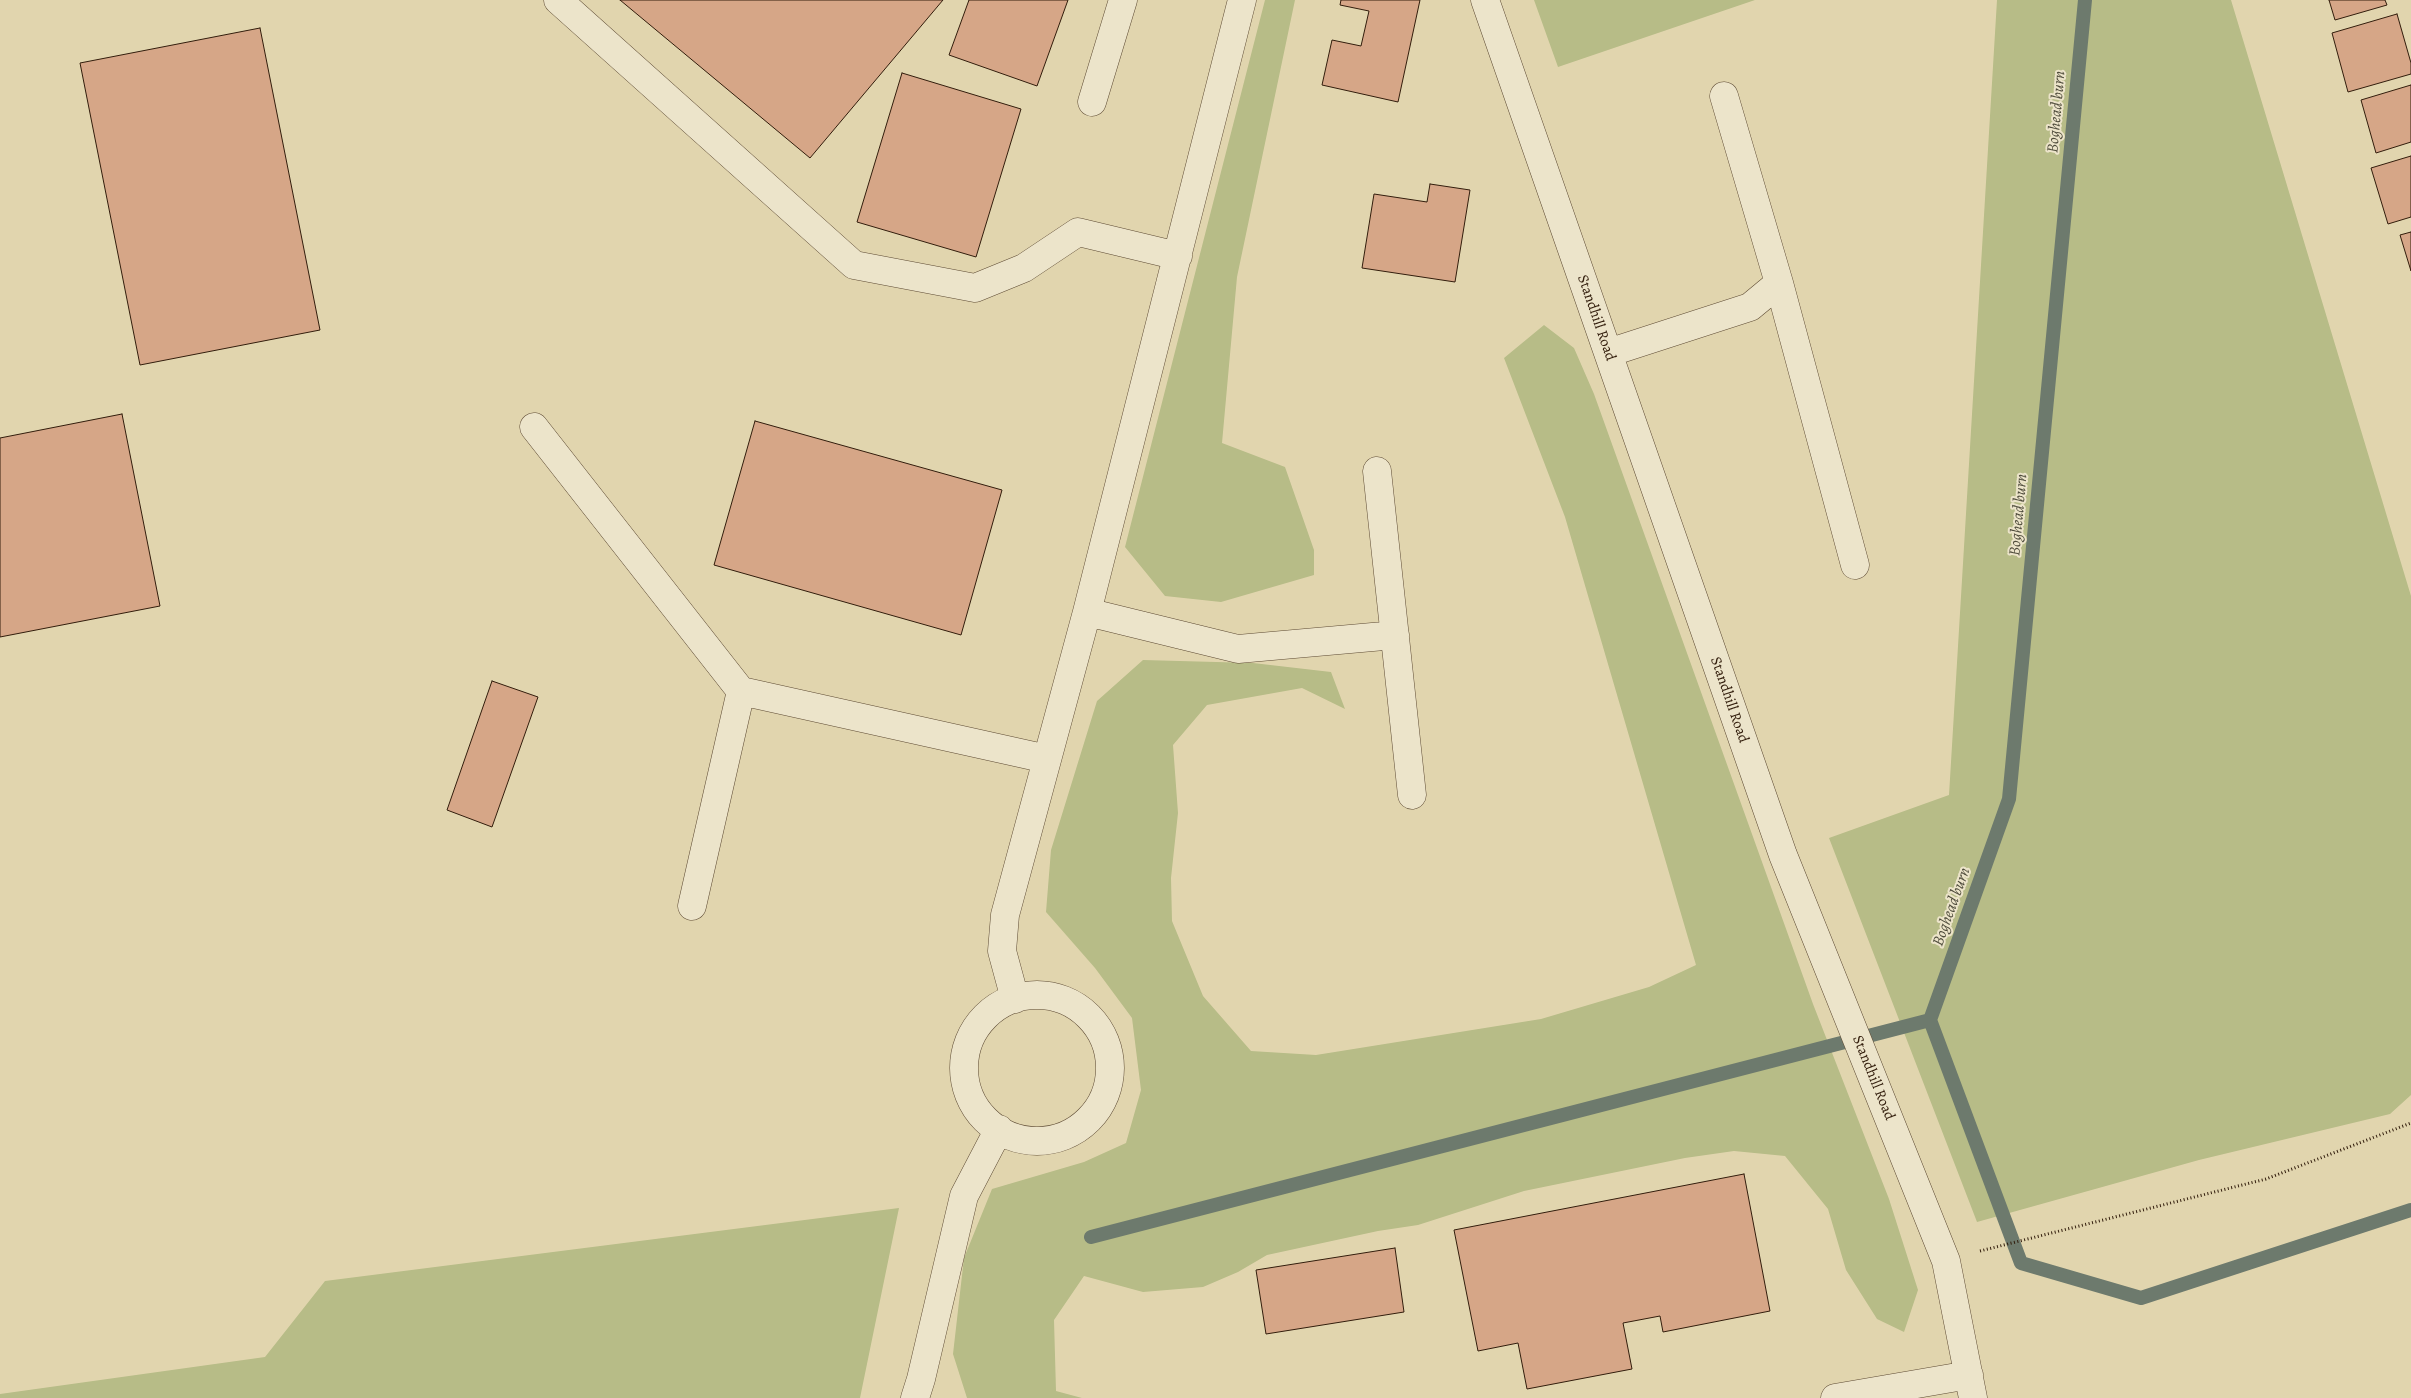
<!DOCTYPE html>
<style>
body{margin:0}
canvas{display:block;background:#e1d5ae}
</style>
<canvas width="2411" height="1398"></canvas>
<script>
const ctx = document.querySelector('canvas').getContext('2d');
ctx.lineJoin = 'round';
function fillPath(path, color) { ctx.fillStyle = color; ctx.fill(path, 'evenodd'); }
const poly = rows => new Path2D(rows.map(r => 'M' + r).join(''));
function trace(path, color, width, dash) { ctx.strokeStyle = color; ctx.lineWidth = width; ctx.lineCap = dash ? 'butt' : 'round'; ctx.setLineDash(dash || []); ctx.stroke(path); }
function label(font, color, halo, rows, align = 'center') {
  ctx.font = font + ' Alegreya,serif'; ctx.lineWidth = 4; ctx.setLineDash([]); ctx.textBaseline = 'middle'; ctx.strokeStyle = halo; ctx.fillStyle = color; for (const [text, x, y, turn = 0] of rows) {
    ctx.save(); ctx.translate(x, y); ctx.rotate((+turn || 0) * Math.PI / 180); ctx.textAlign = isNaN(turn) ? turn : align; if (halo) ctx.strokeText(text, 0, 0); ctx.fillText(text, 0, 0); ctx.restore();
  }
}
fillPath(poly([
 [1265,0,1295,0,1237,277,1222,443,1285,467,1314,550,1314,575,1221,602,1165,596,1125,547],
 [1534,0,1755,0,1558,67],
 [1997,0,2231,0,2411,596,2411,1095,2390,1114,2199,1160,1977,1222,1829,838,1949,795],
 [1544,325,1574,348,1594,394,1813,1004,1889,1199,1918,1290,1904,1332,1877,1319,1846,1270,1828,1209,1785,1156,1734,1151,1685,1158,1524,1191,1418,1225,1378,1231,1267,1255,1238,1272,1203,1287,1143,1292,1084,1276,1054,1320,1056,1391,1082,1398,967,1398,953,1354,964,1258,992,1189,1084,1162,1126,1143,1141,1090,1132,1018,1095,968,1046,912,1051,850,1097,701,1143,660,1253,663,1331,672,1345,709,1302,688,1207,705,1173,745,1178,813,1171,878,1172,921,1203,996,1251,1051,1316,1055,1541,1019,1649,987,1696,965,1565,517,1504,358],
 [899,1208,860,1398,0,1398,0,1394,265,1357,325,1281]
]), '#b7bc87');
trace(poly([
 [1930,1020,2009,799,2085,0],
 [1930,1020,2021,1263,2141,1298,2411,1210],
 [1091,1237,1930,1020]
]), '#6d7a6d', 14);
const building = poly([
 [620,0,943,0,810,158,620,0],
 [969,0,1068,0,1037,86,949,55,969,0],
 [1341,0,1420,0,1398,102,1322,85,1332,40,1361,46,1369,11,1340,5,1341,0],
 [2329,0,2385,0,2387,5,2335,20,2329,0],
 [2397,14,2411,63,2411,74,2348,92,2332,33,2397,14],
 [260,28,320,330,140,365,80,63,260,28],
 [902,73,1021,109,976,257,857,222,902,73],
 [2411,85,2411,142,2376,153,2361,100,2411,85],
 [2411,156,2411,217,2388,224,2371,168,2411,156],
 [1430,184,1470,190,1455,282,1362,268,1374,194,1427,202,1430,184],
 [2411,232,2411,271,2400,235,2411,232],
 [122,414,160,606,0,637,0,438,122,414],
 [755,421,1002,490,961,635,714,565,755,421],
 [492,681,538,697,492,827,447,810,492,681],
 [1744,1174,1770,1311,1663,1332,1660,1316,1623,1323,1632,1369,1527,1389,1518,1343,1478,1351,1454,1230,1744,1174],
 [1395,1248,1404,1312,1266,1334,1256,1270,1395,1248]
]);
fillPath(building, '#d6a687');
trace(building, '#321d0c', 1);
const minor = poly([
 [558,0,854,265,975,288,1024,268,1078,232,1178,256],
 [1485,0,1783,855,1946,1261,1973,1398],
 [1724,96,1779,283,1855,565],
 [1092,102,1123,0],
 [1608,353,1750,307,1779,283],
 [534,427,741,691],
 [1377,471,1412,795],
 [1087,612,1238,649,1395,635],
 [692,906,741,691,1047,759],
 '964 1068a73 73 0 1 1 146 0a73 73 0 1 1-146 0Z',
 [1015,999,1002,951,1005,915,1087,612,1242,0],
 [915,1398,921,1379,964,1196,999,1129],
 [1835,1398,1969,1375]
]);
trace(minor, '#5e4b34', 29);
trace(poly([
 [1980,1251,2266,1179,2411,1123]
]), '#321d0c', 3, [1, 2.5]);
trace(minor, '#ece4ca', 28);
label('15px', '#321d0c', '#ece4ca', [
 ["Standhill Road",1596,318,71],
 ["Standhill Road",1729,700,71],
 ["Standhill Road",1873,1078,68]
]);
label('italic 16px', '#4f4c3c', '#ece4ca', [
 ["Boghead burn",2057,112,-85],
 ["Boghead burn",2019,515,-85],
 ["Boghead burn",1952,907,-70]
]);
</script>
